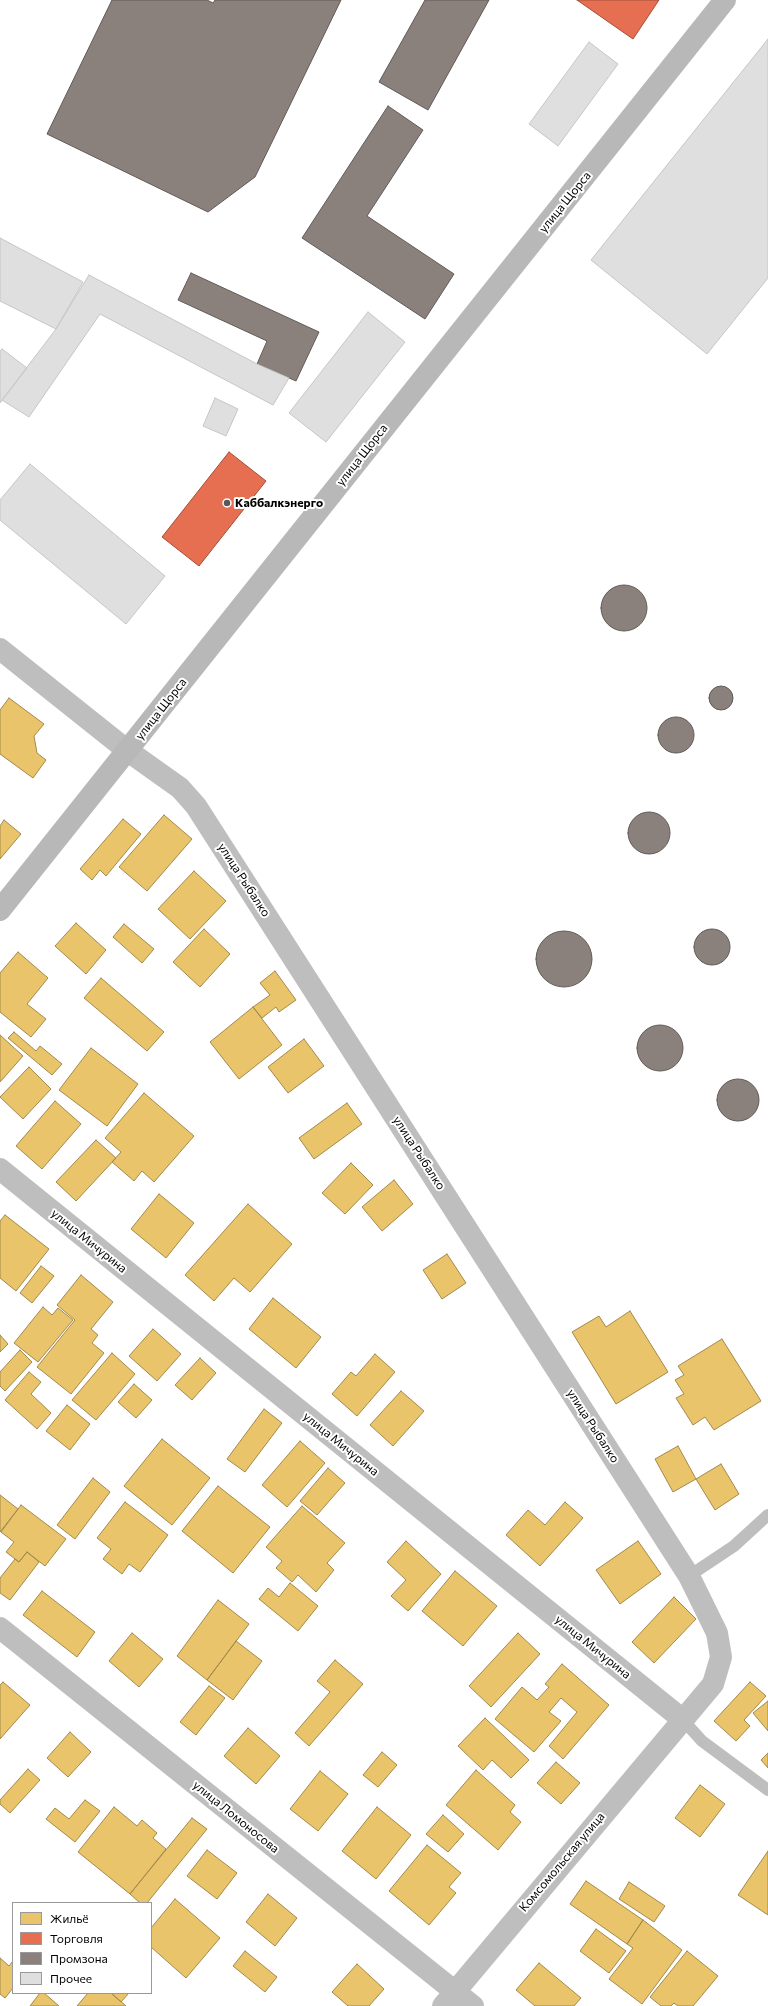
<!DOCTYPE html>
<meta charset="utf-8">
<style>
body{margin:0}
#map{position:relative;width:768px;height:2006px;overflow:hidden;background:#fff;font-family:Commissioner,sans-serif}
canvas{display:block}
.legend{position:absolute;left:12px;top:1902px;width:140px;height:92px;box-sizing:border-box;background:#fff;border:1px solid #999;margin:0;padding:5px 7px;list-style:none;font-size:12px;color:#000}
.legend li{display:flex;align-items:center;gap:8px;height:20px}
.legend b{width:20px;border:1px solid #999}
</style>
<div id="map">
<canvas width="768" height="2006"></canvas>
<ul class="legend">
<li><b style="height:11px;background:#e9c46a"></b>Жильё</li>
<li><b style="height:11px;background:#e76f51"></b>Торговля</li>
<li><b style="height:11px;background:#8a817c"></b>Промзона</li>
<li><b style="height:11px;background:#dfdfdf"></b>Прочее</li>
</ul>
</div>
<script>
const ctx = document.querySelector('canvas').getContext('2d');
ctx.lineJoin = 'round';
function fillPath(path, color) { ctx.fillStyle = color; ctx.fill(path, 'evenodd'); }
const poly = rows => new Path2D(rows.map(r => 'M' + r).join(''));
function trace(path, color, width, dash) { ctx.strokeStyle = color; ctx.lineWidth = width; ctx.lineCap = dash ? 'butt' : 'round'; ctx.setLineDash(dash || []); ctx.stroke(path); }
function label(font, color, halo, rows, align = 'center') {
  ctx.font = font + ' Commissioner,sans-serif'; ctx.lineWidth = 4; ctx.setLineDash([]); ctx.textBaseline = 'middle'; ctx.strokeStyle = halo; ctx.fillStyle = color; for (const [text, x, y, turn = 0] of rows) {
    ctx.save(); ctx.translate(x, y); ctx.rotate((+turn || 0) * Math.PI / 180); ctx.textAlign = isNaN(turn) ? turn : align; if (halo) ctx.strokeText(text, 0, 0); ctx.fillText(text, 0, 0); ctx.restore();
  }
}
const homes = poly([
 [9,698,44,724,34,736,37,753,46,760,33,778,0,754,0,710,9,698],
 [164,815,192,839,147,891,119,867,164,815],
 [123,819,141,834,106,876,100,870,92,880,80,869,123,819],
 [4,820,21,834,0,859,0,826,4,820],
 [194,871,226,901,190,939,158,909,194,871],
 [76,923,106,950,86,974,55,946,76,923],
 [124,924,154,949,142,963,113,937,124,924],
 [204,929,230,954,200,987,173,962,204,929],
 [18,952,48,978,27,1004,46,1019,31,1037,0,1012,0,973,18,952],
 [275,971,296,1000,279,1012,276,1007,262,1018,253,1007,270,995,260,983,275,971],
 [101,978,164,1032,147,1051,84,998,101,978],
 [253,1007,282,1045,239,1079,210,1042,253,1007],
 [14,1032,36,1051,40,1046,62,1064,52,1075,8,1038,14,1032],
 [0,1035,23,1056,0,1082,0,1035],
 [304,1039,324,1066,288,1093,268,1067,304,1039],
 [91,1048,138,1084,107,1126,59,1090,91,1048],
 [29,1067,51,1089,23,1119,0,1097,29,1067],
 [144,1093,194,1136,154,1182,142,1171,134,1181,112,1162,121,1152,105,1138,144,1093],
 [55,1101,81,1124,42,1169,16,1146,55,1101],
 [347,1103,362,1124,314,1159,299,1138,347,1103],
 [96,1140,116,1158,76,1201,56,1182,96,1140],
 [351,1163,373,1185,345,1214,322,1193,351,1163],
 [394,1180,413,1204,382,1231,362,1207,394,1180],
 [159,1194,194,1223,166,1258,131,1229,159,1194],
 [248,1204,292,1244,250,1292,234,1278,214,1301,185,1275,248,1204],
 [5,1215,49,1249,16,1291,0,1278,0,1221,5,1215],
 [447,1254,466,1283,442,1299,423,1270,447,1254],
 [41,1266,54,1276,32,1303,20,1293,41,1266],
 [81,1275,113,1302,91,1329,98,1335,92,1343,104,1353,71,1394,37,1367,75,1320,57,1305,81,1275],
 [273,1298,321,1337,296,1368,249,1329,273,1298],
 [43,1307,52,1315,58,1308,73,1320,38,1362,14,1343,43,1307],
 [630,1311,668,1372,616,1404,572,1332,599,1316,606,1327,630,1311],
 [153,1329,181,1354,157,1381,129,1356,153,1329],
 [0,1335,8,1344,0,1352,0,1335],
 [722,1339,761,1401,714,1430,705,1417,693,1425,676,1398,684,1394,675,1380,684,1375,678,1366,722,1339],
 [20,1350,32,1362,5,1391,0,1386,0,1372,20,1350],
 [112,1353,135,1374,96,1420,72,1400,112,1353],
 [375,1354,395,1372,357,1416,332,1394,351,1372,356,1376,375,1354],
 [200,1358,216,1373,192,1400,175,1385,200,1358],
 [29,1372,41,1382,31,1394,51,1413,37,1429,5,1400,29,1372],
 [134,1384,152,1400,136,1418,118,1402,134,1384],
 [401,1391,424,1411,393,1446,370,1425,401,1391],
 [67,1405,90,1424,70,1450,46,1431,67,1405],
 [264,1409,282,1423,245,1472,227,1459,264,1409],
 [162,1439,210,1478,172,1525,124,1486,162,1439],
 [300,1441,325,1463,287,1507,262,1485,300,1441],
 [678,1446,696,1479,673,1492,655,1459,678,1446],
 [721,1464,739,1494,715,1510,696,1479,721,1464],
 [328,1468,345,1483,317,1515,300,1501,328,1468],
 [93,1478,110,1492,75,1539,57,1525,93,1478],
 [218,1486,270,1527,233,1573,182,1531,218,1486],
 [0,1495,18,1509,0,1532,0,1495],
 [125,1502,168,1535,140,1572,129,1564,122,1574,103,1559,111,1549,97,1538,125,1502],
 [565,1502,583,1518,540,1566,506,1535,528,1510,545,1525,565,1502],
 [21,1505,66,1539,45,1566,27,1552,19,1562,6,1552,14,1542,1,1532,21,1505],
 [302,1506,345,1543,327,1563,334,1570,316,1592,298,1575,292,1582,276,1568,282,1561,266,1547,302,1506],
 [406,1541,441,1574,408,1611,391,1596,406,1580,387,1562,406,1541],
 [638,1541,661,1574,620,1604,596,1570,638,1541],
 [27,1552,39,1562,10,1600,0,1593,0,1578,15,1559,19,1562,27,1552],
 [455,1571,497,1606,463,1646,422,1611,455,1571],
 [290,1583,318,1606,298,1631,259,1599,268,1588,279,1597,290,1583],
 [42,1591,95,1632,77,1657,23,1615,42,1591],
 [674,1597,696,1619,654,1663,632,1642,674,1597],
 [218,1600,249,1624,207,1680,177,1656,218,1600],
 [132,1633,163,1659,139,1687,109,1661,132,1633],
 [518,1633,540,1654,491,1707,469,1686,518,1633],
 [236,1641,262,1661,233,1700,207,1680,236,1641],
 [335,1660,363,1684,309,1746,295,1733,330,1692,317,1681,335,1660],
 [562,1664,609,1705,563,1759,549,1746,577,1712,561,1698,549,1712,561,1721,534,1752,495,1719,522,1687,537,1700,549,1687,545,1684,562,1664],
 [3,1682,30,1705,0,1739,0,1685,3,1682],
 [750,1682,766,1696,744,1720,750,1726,736,1741,714,1721,750,1682],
 [209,1686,225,1698,196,1735,180,1722,209,1686],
 [768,1701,768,1731,753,1713,768,1701],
 [485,1718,529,1760,511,1778,492,1760,483,1770,458,1746,485,1718],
 [248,1728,280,1756,256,1784,224,1756,248,1728],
 [70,1732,91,1752,68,1777,47,1758,70,1732],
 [382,1752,397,1765,378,1787,363,1775,382,1752],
 [768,1753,768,1768,761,1760,768,1753],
 [556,1762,580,1783,561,1804,537,1783,556,1762],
 [28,1769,40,1780,10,1813,0,1804,0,1800,28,1769],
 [476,1770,515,1805,510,1812,521,1822,498,1850,446,1805,476,1770],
 [320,1771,348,1794,318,1831,290,1809,320,1771],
 [700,1785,725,1804,700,1837,675,1818,700,1785],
 [85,1800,100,1811,75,1842,46,1819,55,1808,69,1819,85,1800],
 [114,1807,137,1826,142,1820,157,1833,153,1838,166,1849,130,1894,78,1852,114,1807],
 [377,1807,411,1835,376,1879,342,1851,377,1807],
 [443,1815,464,1834,448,1852,426,1834,443,1815],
 [192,1818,207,1829,147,1903,140,1903,130,1894,192,1818],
 [427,1845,461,1873,449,1887,456,1893,429,1925,389,1891,427,1845],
 [207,1850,237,1873,217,1899,187,1876,207,1850],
 [768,1851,768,1915,738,1895,768,1851],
 [586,1881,643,1920,627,1944,570,1904,586,1881],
 [629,1882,665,1906,654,1922,619,1899,629,1882],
 [268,1894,297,1918,275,1946,246,1922,268,1894],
 [175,1899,220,1938,186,1978,151,1947,151,1928,175,1899],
 [643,1920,682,1950,642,2004,609,1979,633,1948,627,1944,643,1920],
 [596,1929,626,1951,609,1973,580,1951,596,1929],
 [245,1951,277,1977,265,1992,233,1966,245,1951],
 [687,1951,718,1976,693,2006,678,2006,674,2003,671,2006,661,2006,650,1997,687,1951],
 [0,1958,9,1966,13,1961,13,1988,5,1998,0,1994,0,1958],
 [539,1963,581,1998,574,2006,535,2006,516,1990,539,1963],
 [357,1964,384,1989,369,2006,348,2006,332,1992,357,1964],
 [40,1993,44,1993,59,2006,30,2006,40,1993],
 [88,1993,111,1993,126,2006,77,2006,88,1993],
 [111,1993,129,1993,121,2002,111,1993]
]);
fillPath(homes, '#e9c46a');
trace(homes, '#a3894a', 1);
const shops = poly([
 [577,0,659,0,633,39,577,0],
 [229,452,266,481,199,566,162,537,229,452]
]);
fillPath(shops, '#e76f51');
trace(shops, '#a24e39', 1);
const industry = poly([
 [112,0,207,0,213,3,215,0,341,0,255,177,208,212,47,134,112,0],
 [425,0,489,0,428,110,379,82,425,0],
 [388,106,423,130,367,216,454,274,425,319,302,238,388,106],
 [191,273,319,332,296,381,257,364,267,341,178,300,191,273],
 '601 608a23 23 0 1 1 46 0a23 23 0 1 1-46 0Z',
 '709 698a12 12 0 1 1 24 0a12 12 0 1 1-24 0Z',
 '658 735a18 18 0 1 1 36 0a18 18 0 1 1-36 0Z',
 '628 833a21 21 0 1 1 42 0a21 21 0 1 1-42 0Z',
 '694 947a18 18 0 1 1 36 0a18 18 0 1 1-36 0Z',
 '536 959a28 28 0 1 1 56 0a28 28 0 1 1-56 0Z',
 '637 1048a23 23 0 1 1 46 0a23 23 0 1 1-46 0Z',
 '717 1100a21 21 0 1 1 42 0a21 21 0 1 1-42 0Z'
]);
fillPath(industry, '#8a817c');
trace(industry, '#615a57', 1);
const building = poly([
 [768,39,768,278,707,354,591,260,768,39],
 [589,42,618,64,558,146,529,124,589,42],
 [0,238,83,282,56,329,0,301,0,238],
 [89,275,257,364,289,378,273,405,100,314,29,417,2,400,56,329,89,275],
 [368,312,405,342,326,442,289,413,368,312],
 [2,349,27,368,0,403,0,351,2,349],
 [215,398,238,409,226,436,203,426,215,398],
 [30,464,165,576,126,624,0,520,0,500,30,464]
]);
fillPath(building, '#dfdfdf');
trace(building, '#c6c6c6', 1);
trace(poly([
 [689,1576,734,1546,768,1515],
 [682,1719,702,1741,768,1790]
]), '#bebebe', 12);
trace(poly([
 [0,649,128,751,180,788,196,806,689,1576,717,1633,721,1657,713,1684,443,2006],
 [0,1169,682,1719],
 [0,1628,473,2006]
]), '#bebebe', 22);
trace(poly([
 [0,910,725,0]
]), '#b8b8b8', 22);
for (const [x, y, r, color] of [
 [227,503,4,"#595959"]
]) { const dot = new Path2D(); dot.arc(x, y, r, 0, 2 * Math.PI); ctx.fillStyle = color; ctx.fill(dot); trace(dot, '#fff', 1.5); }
label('12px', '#000', '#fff', [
 ["улица Щорса",565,202,-51],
 ["улица Щорса",362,455,-52],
 ["улица Щорса",161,709,-52],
 ["улица Рыбалко",244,880,57],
 ["улица Рыбалко",419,1153,57],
 ["улица Мичурина",89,1241,39],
 ["улица Рыбалко",593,1426,57],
 ["улица Мичурина",341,1444,39],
 ["улица Мичурина",593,1647,39],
 ["улица Ломоносова",236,1817,39],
 ["Комсомольская улица",562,1862,-50]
]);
label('bold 12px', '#000', '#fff', [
 ["Каббалкэнерго",235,503]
], 'left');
</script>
